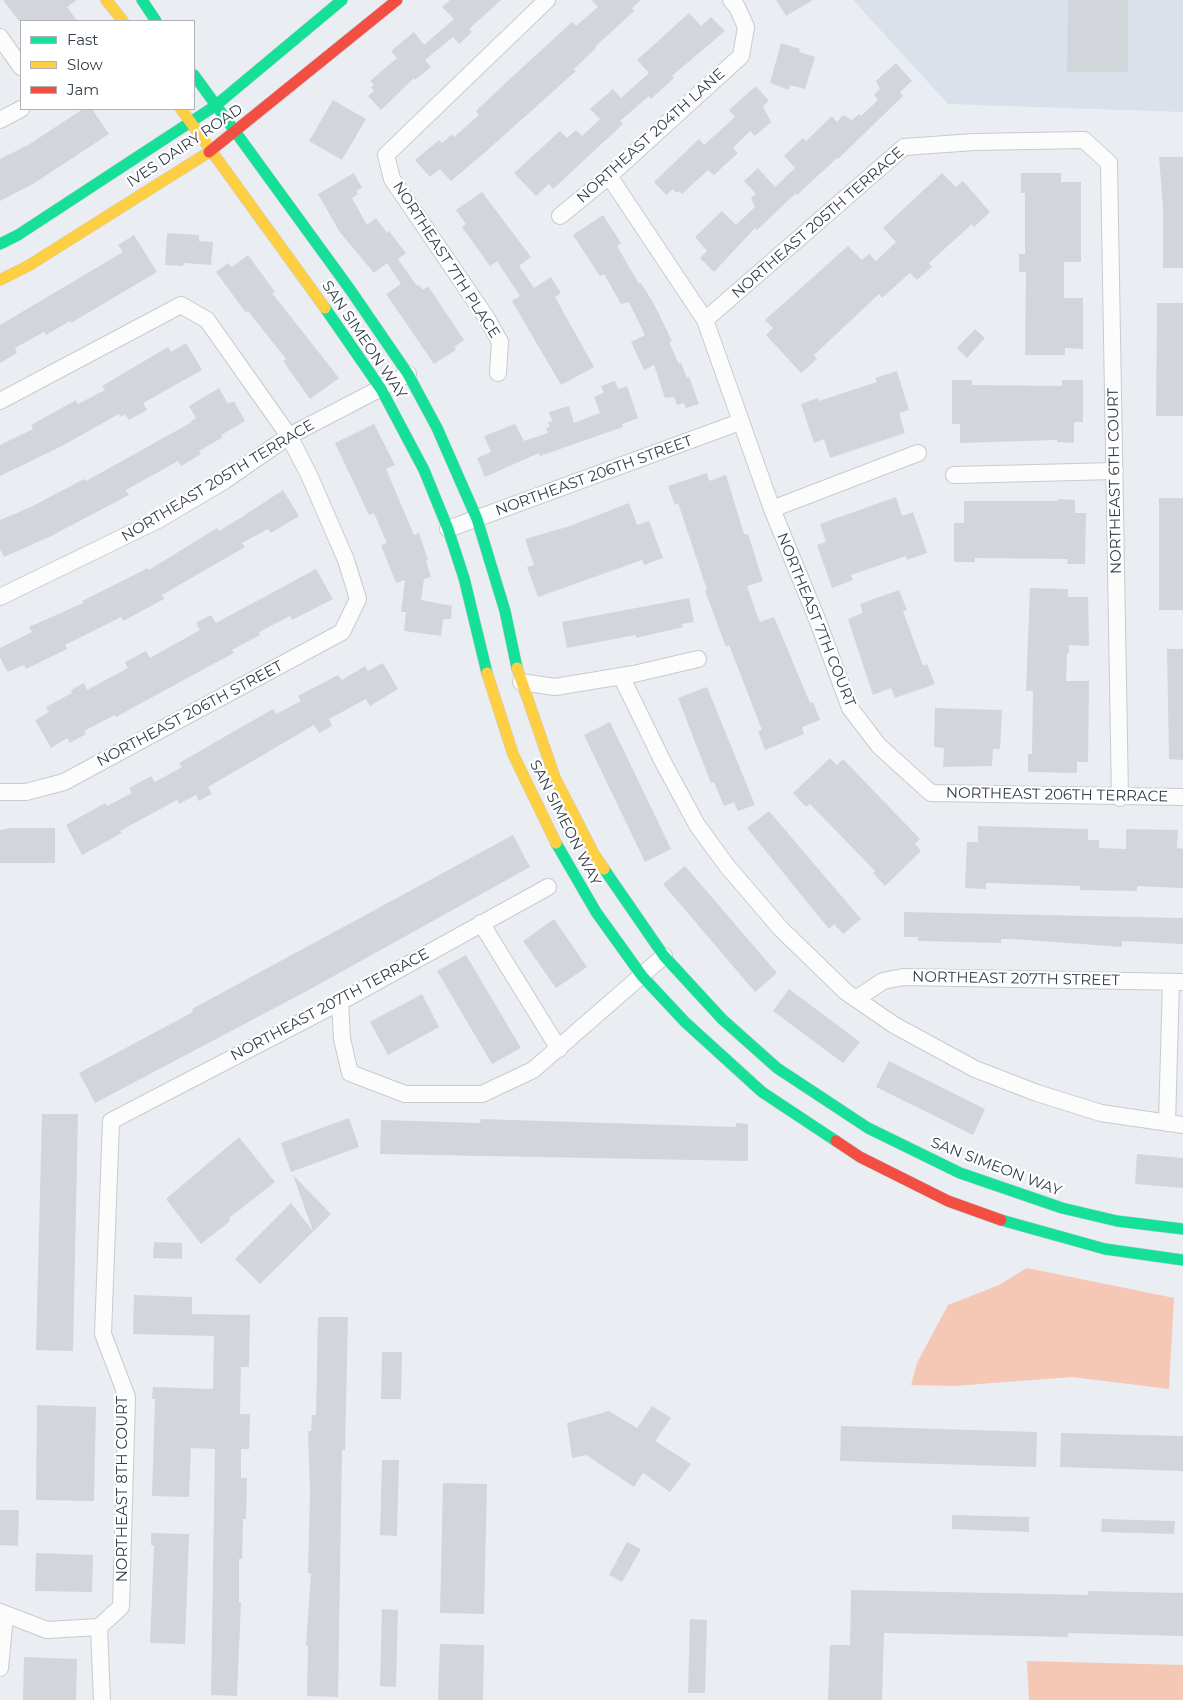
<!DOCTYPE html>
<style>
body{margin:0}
#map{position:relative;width:1183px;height:1700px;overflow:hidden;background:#eaedf2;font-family:Montserrat,sans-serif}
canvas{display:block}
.legend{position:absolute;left:20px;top:20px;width:175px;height:90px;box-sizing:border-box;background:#fff;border:1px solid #aeb2b6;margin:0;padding:6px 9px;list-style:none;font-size:15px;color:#343e48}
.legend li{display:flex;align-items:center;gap:10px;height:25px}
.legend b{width:25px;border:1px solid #aeb2b6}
</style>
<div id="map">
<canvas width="1183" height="1700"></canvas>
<ul class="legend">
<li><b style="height:6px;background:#16e098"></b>Fast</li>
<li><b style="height:6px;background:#ffcf43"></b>Slow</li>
<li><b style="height:6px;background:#f24e42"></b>Jam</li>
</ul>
</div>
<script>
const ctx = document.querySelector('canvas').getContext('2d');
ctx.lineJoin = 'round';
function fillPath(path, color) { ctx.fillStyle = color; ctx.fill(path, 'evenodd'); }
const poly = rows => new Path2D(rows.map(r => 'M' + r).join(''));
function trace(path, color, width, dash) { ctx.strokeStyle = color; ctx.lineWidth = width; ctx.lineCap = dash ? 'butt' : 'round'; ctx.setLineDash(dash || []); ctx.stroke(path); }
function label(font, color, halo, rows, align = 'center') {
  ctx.font = font + ' Montserrat,sans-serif'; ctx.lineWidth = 4.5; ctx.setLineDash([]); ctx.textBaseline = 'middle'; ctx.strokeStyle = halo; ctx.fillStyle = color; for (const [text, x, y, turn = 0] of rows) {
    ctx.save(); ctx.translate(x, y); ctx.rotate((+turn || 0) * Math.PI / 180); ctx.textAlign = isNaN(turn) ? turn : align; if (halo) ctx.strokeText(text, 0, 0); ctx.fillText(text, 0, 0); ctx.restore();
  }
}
fillPath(poly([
 [853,0,1183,0,1183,112,948,104]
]), '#dae1ea');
fillPath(poly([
 [1027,1268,1174,1298,1169,1389,1072,1377,954,1386,911,1385,917,1363,948,1305,999,1285],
 [1027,1661,1183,1665,1183,1700,1029,1700]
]), '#f4c8b5');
fillPath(poly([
 [3,0,77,0,67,7,77,21,19,21],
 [450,0,501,0,469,29,472,32,459,44,453,37,425,60,431,67,415,80,414,78,381,110,368,96,374,91,371,87,374,85,370,81,397,58,391,51,414,32,424,45,454,19,442,7],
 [592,0,641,0,632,8,634,11,595,47,596,48,574,69,576,71,483,154,451,181,440,169,430,177,415,160,439,140,442,143,452,134,454,137,479,115,476,111,512,77,572,22,576,26,598,7],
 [776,0,813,0,786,16],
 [1068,0,1128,0,1128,72,1067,72],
 [689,13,701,26,711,17,725,31,672,76,674,78,651,99,649,96,620,121,623,124,553,189,549,184,536,196,514,173,560,131,567,138,576,130,582,136,600,119,590,109,613,89,621,98,649,73,637,60],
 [781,43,800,49,799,52,815,57,805,89,790,85,789,90,770,83],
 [896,63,912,81,900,92,903,96,838,159,837,158,797,195,796,193,757,230,755,228,714,272,700,258,707,251,695,237,722,211,736,225,755,207,751,198,756,194,744,181,758,168,775,187,795,168,784,156,803,138,806,141,832,116,837,122,843,115,852,120,859,114,861,116,878,100,874,95,880,89,876,81],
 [756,86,769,101,763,106,771,122,755,136,750,131,733,148,738,153,714,175,708,170,682,194,679,191,676,193,673,189,666,195,654,182,699,139,704,145,735,117,729,110],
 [333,100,366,119,342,160,309,141],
 [83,109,92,109,109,134,33,184,0,201,0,159,28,145],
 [1159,157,1183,157,1183,268,1163,268,1163,206],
 [354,173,362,188,356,191,358,194,352,198,367,225,376,218,387,233,389,231,406,253,398,259,417,286,419,285,423,290,428,286,464,340,454,347,456,350,434,364,386,294,401,284,387,263,374,273,339,231,318,194],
 [942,173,956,187,963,181,990,212,974,227,972,224,929,263,932,267,917,280,910,273,882,298,879,294,814,355,817,359,801,373,766,335,773,328,765,320,848,246,862,260,869,254,876,261,896,242,883,228],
 [1021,173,1061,173,1061,182,1081,182,1081,262,1064,262,1064,298,1083,298,1083,349,1065,348,1065,355,1025,355,1026,272,1019,272,1019,254,1025,254,1025,193,1021,193],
 [482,192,531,257,519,266,534,288,551,277,561,293,555,297,594,367,561,385,512,301,520,296,497,261,490,266,462,227,466,224,456,210],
 [603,215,621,243,617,246,639,284,641,283,654,304,672,341,669,342,679,364,681,363,687,378,689,377,699,404,686,408,684,403,677,405,674,397,665,398,654,365,644,370,631,342,645,335,629,302,621,304,604,274,600,276,573,235],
 [167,233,199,235,199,241,213,242,211,265,184,263,183,266,165,265],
 [134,235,157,272,71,323,70,321,46,335,44,332,15,348,17,353,0,363,0,325,123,252,118,245],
 [248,255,275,292,272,293,339,378,310,399,283,361,286,359,248,311,246,313,216,272,228,263,232,267],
 [1157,303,1183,303,1183,416,1156,416],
 [975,329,985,338,967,358,957,348],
 [186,343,202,370,143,403,147,410,129,420,125,414,121,417,119,414,62,446,0,476,0,445,33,429,31,425,76,400,78,404,105,390,102,386,168,347,171,352],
 [897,371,909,410,899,413,905,433,830,458,824,439,814,443,801,404,818,398,819,401,877,382,875,378],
 [952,380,972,380,972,385,1062,386,1062,380,1083,380,1083,422,1074,422,1074,443,1057,442,1057,440,960,443,960,424,952,424],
 [615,381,618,389,627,386,638,418,622,424,623,427,540,456,539,453,485,477,477,458,491,452,484,436,515,424,524,441,548,433,546,428,550,427,548,422,552,421,549,412,569,406,574,423,600,413,594,397,604,393,601,386],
 [219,388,228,404,234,401,245,421,221,435,223,437,199,451,201,454,181,466,178,461,126,490,129,495,51,536,4,557,0,549,0,520,31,507,84,479,86,481,192,422,191,421,196,418,189,406],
 [374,424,395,465,386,469,414,535,419,533,428,560,426,561,431,577,424,579,421,600,452,606,451,619,443,619,441,636,404,631,406,612,401,612,405,580,396,583,381,545,387,543,374,513,369,515,335,443],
 [707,473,709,481,726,475,744,534,748,534,763,581,747,586,757,615,760,622,774,617,810,703,813,702,820,720,802,727,804,734,765,750,758,731,762,730,729,645,726,647,705,591,707,590,678,503,675,505,668,486],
 [283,490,299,516,271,533,268,529,242,543,245,547,162,595,164,599,123,621,121,617,65,645,67,649,26,669,24,665,8,672,0,658,0,648,32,632,29,627,83,603,82,601,148,568,149,570,217,528,219,531,242,517],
 [896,497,902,516,913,512,927,553,907,560,906,556,851,575,853,580,832,588,817,545,826,542,820,524],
 [1159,498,1183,498,1183,610,1159,610],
 [1058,499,1075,500,1075,513,1086,513,1085,564,1067,564,1068,559,975,558,975,562,954,562,954,523,964,523,964,501,1058,501],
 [629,503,637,525,649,521,663,558,644,565,642,560,538,597,527,567,534,565,525,539,570,526],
 [316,569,333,599,292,620,290,616,259,632,260,635,232,650,234,653,215,663,116,717,115,715,84,731,86,734,70,743,67,738,51,748,35,720,49,712,46,707,72,693,71,690,84,683,87,690,128,668,125,662,146,651,150,658,200,630,196,623,211,615,216,623],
 [1030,588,1068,589,1068,597,1088,597,1089,646,1069,645,1069,653,1067,653,1066,681,1089,681,1088,762,1077,762,1077,773,1028,772,1028,754,1032,754,1033,691,1026,691],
 [899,590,907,610,903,611,923,666,927,664,935,684,895,698,891,688,873,695,848,619,863,613,860,604],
 [689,598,694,622,682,624,683,627,636,638,636,635,567,648,562,622],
 [1167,649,1183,649,1183,760,1169,759],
 [383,663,398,689,370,706,366,699,329,719,332,726,319,733,314,725,208,787,212,794,206,797,199,801,196,795,179,804,177,800,120,831,122,833,82,855,66,825,105,803,107,806,132,793,129,788,151,776,155,782,182,767,179,763,273,709,276,714,301,701,298,696,338,675,342,680,365,666,368,671],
 [707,687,755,805,738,811,734,802,724,806,714,782,711,783,678,698],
 [935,708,1002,710,1000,749,993,749,992,766,943,767,944,748,934,747],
 [610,722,671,849,645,862,584,735],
 [830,758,837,765,843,759,920,839,915,844,921,851,885,886,873,873,875,871,810,804,806,807,793,793],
 [769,811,861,919,843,934,834,924,829,929,747,828],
 [978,826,1088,829,1088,840,1099,840,1099,848,1126,849,1126,829,1178,830,1177,848,1183,849,1183,888,1137,886,1137,891,1080,890,1080,886,986,883,986,889,965,888,967,842,978,842],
 [11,828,55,828,55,863,0,863,0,830],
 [513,835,530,867,305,992,95,1103,79,1073,193,1012,192,1009],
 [685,866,777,973,755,992,663,884],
 [904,912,1183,918,1183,944,1122,941,1122,947,1014,939,1001,939,1001,943,918,941,918,937,904,937],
 [554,919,587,967,556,988,523,941],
 [466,955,521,1048,492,1064,437,971],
 [789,989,860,1042,843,1063,773,1011],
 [422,994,439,1027,388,1055,370,1022],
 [889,1061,985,1109,973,1135,876,1087],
 [42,1114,78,1114,73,1351,36,1350],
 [349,1118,359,1147,291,1172,281,1143],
 [481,1119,736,1127,736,1123,748,1124,748,1161,380,1154,381,1120,480,1123],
 [239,1137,275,1182,229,1218,230,1221,201,1244,166,1199],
 [1137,1154,1183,1158,1183,1188,1135,1184],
 [293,1175,331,1214,260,1284,235,1259,291,1203,313,1231],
 [154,1242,182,1243,182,1259,153,1258],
 [134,1295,192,1297,192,1314,250,1315,249,1367,241,1367,240,1414,250,1414,249,1449,241,1449,241,1478,247,1478,246,1519,243,1519,242,1559,239,1559,239,1602,241,1602,237,1696,211,1695,215,1449,191,1448,189,1497,152,1496,155,1399,152,1399,153,1387,213,1389,214,1336,133,1334],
 [318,1317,348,1317,345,1450,342,1450,338,1697,307,1696,308,1646,306,1646,311,1573,308,1573,310,1491,308,1431,311,1431,312,1415,316,1415],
 [382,1352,402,1352,401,1399,381,1399],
 [37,1405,96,1407,94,1501,36,1500],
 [652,1406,671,1418,655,1441,691,1464,670,1492,643,1473,634,1487,586,1455,572,1458,567,1423,609,1411,637,1428],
 [841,1426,1037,1432,1036,1467,840,1461],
 [1061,1433,1183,1436,1183,1471,1060,1467],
 [382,1460,399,1460,397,1536,380,1535],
 [443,1483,487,1484,484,1614,440,1613],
 [0,1510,19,1510,18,1546,0,1545],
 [952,1515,1029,1517,1029,1532,952,1529],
 [1102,1519,1175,1521,1174,1534,1101,1532],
 [151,1533,189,1534,185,1644,150,1643,154,1545,151,1545],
 [627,1542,641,1549,622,1582,609,1575],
 [36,1553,93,1555,92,1592,35,1591],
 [851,1590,1088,1595,1088,1591,1183,1593,1183,1636,1068,1633,1068,1637,884,1633,882,1700,828,1700,830,1645,850,1645],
 [382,1609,398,1610,396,1687,380,1686],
 [690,1619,707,1620,705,1693,688,1693],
 [440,1644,484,1645,483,1700,438,1700],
 [24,1657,77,1659,76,1700,23,1700]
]), '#d2d6db');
const street = poly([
 [0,37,21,67],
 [0,120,21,109],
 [609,176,705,320,772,509,817,619,850,708,879,746,931,793,1183,797],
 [560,216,609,176,741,56,746,27,737,7,731,0],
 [705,320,904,147,974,142,1084,140,1109,163,1120,798],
 [498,373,500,342,486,317,392,179,386,155,547,0],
 [0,401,181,305,207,320,289,436,309,475,346,560,358,599,342,632,64,782,26,792,0,792],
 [954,475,1115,471],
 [772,509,918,453],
 [448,529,740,422],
 [0,597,158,520,224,481,289,436,408,374],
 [621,676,663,762,697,825,727,866,781,929,846,992,894,1025,975,1069,1037,1093,1101,1113,1183,1125],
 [521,682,555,687,634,674,698,659],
 [481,923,559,1049],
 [856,999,883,981,903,977,1183,982],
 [340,1002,342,1039,350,1073,405,1094,482,1094,533,1070,664,956],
 [1167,1123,1171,982],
 [0,1612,47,1630,99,1627],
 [0,1668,5,1615],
 [102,1700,99,1627,121,1607,127,1397,103,1334,111,1121,340,1002,548,887]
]);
const fast = poly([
 [142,0,156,21],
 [194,75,349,288,408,374,437,428,477,519,505,611,517,668],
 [0,244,18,235,215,106,342,0],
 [325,308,381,389,424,470,448,529,464,578,487,673],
 [556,843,596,912,642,976,685,1022,762,1092,836,1141],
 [604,869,664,956,722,1019,777,1068,868,1128,960,1173,1062,1208,1117,1221,1183,1229],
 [1001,1220,1105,1249,1183,1260]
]);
const slow = poly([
 [106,0,123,21],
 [181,109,325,308],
 [0,280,28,266,209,152],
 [517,668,555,778,594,854,604,869],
 [487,673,513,754,556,843]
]);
const jam = poly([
 [209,152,397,0],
 [836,1141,860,1157,948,1201,1001,1220]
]);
trace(street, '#c7cbd0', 18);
trace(fast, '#c6ccd7', 12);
trace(slow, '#c6ccd7', 12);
trace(jam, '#c6ccd7', 12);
trace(street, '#fcfcfd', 16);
trace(fast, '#16e098', 11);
trace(slow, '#ffcf43', 11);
trace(jam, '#f24e42', 11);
label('15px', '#343e48', '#fff', [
 ["NORTHEAST 204TH LANE",651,136,-42],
 ["IVES DAIRY ROAD",185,146,-34],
 ["NORTHEAST 205TH TERRACE",818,223,-41],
 ["NORTHEAST 7TH PLACE",446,260,57],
 ["SAN SIMEON WAY",364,340,56],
 ["NORTHEAST 206TH STREET",594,476,-20],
 ["NORTHEAST 205TH TERRACE",218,481,-31],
 ["NORTHEAST 6TH COURT",1115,481,-91],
 ["NORTHEAST 7TH COURT",816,620,68],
 ["NORTHEAST 206TH STREET",190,714,-28],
 ["NORTHEAST 206TH TERRACE",1057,795,1],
 ["SAN SIMEON WAY",565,823,63],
 ["NORTHEAST 207TH STREET",1016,979,1],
 ["NORTHEAST 207TH TERRACE",330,1005,-28],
 ["SAN SIMEON WAY",996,1167,21],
 ["NORTHEAST 8TH COURT",123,1489,-90]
]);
</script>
